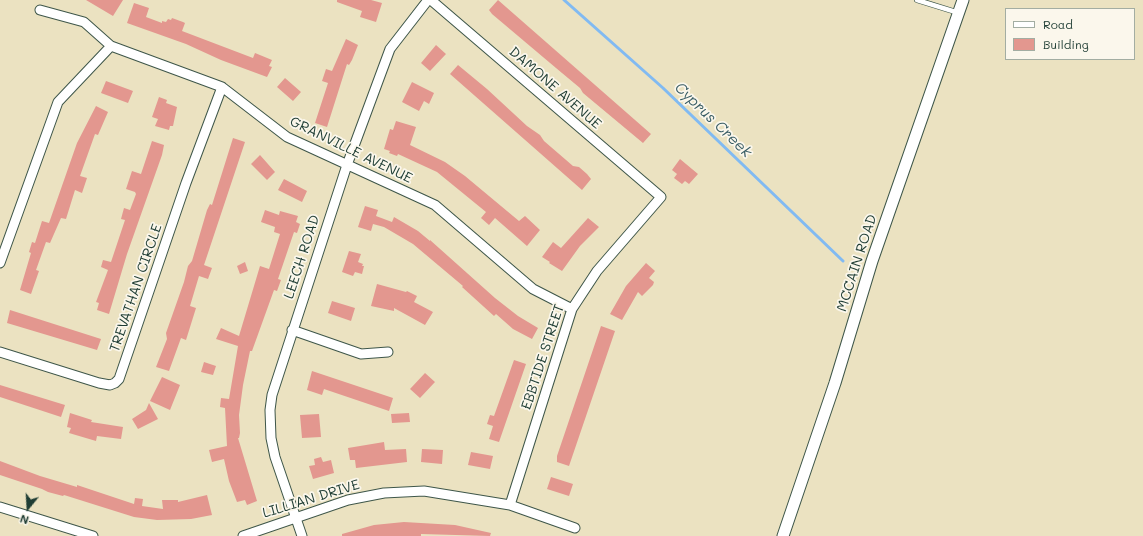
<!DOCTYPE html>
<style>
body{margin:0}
#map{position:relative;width:1143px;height:536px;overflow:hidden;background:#ebe2c1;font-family:Mali,sans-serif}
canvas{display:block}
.legend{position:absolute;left:1005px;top:8px;width:130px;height:52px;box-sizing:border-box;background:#fbf7ec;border:1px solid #a3ada2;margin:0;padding:5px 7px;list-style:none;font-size:12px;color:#1f3d34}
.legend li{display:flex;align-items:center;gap:8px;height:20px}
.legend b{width:20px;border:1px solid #a3ada2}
.north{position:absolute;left:8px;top:488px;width:40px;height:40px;-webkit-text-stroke:3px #fbf7ec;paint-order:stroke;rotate:198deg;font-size:11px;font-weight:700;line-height:16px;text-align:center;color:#1f3d34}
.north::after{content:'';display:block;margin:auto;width:14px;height:18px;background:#1f3d34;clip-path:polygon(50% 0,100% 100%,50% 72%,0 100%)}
</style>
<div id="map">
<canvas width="1143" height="536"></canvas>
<ul class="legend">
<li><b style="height:5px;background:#fff"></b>Road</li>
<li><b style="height:11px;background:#e3978f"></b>Building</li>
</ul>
<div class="north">N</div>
</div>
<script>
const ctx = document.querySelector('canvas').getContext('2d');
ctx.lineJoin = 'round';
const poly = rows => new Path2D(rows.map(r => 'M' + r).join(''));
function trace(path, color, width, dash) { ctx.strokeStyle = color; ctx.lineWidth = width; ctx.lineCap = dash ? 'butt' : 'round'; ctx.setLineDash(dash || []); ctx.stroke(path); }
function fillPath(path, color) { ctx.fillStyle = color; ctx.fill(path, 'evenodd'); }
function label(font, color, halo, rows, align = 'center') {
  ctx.font = font + ' Mali,sans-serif'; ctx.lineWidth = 3.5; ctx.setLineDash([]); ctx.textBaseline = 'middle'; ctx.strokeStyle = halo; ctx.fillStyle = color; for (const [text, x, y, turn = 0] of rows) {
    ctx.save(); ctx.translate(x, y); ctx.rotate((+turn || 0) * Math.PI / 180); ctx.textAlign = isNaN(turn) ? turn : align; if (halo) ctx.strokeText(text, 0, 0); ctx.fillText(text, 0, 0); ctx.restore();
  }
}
trace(poly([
 [564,0,663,88,843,261]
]), '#81baf2', 3);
fillPath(poly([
 [86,0,123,0,113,16],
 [337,0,371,0,382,3,376,22,360,17,362,11,337,2],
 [498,0,651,134,643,143,583,93,580,88,556,68,492,14,489,10],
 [134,3,149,8,146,17,162,23,162,21,166,22,168,19,171,20,172,18,183,22,185,23,182,31,253,58,255,53,272,60,269,66,272,67,267,77,221,60,186,44,127,23],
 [346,39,358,45,352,60,349,65,347,64,327,127,315,123,328,83,322,81,326,69,332,71],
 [436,45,446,54,430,71,421,63],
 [458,65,487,89,527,126,540,135,544,141,573,166,579,167,587,174,591,179,582,190,450,74],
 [285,78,301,92,293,101,277,87],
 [106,81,133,91,128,103,101,93],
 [412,82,434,93,429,104,424,101,419,111,402,102],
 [159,97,167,100,166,103,177,107,173,126,170,126,169,130,155,126,158,119,152,117],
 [96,106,108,112,98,135,95,134,80,176,87,178,82,193,75,190,66,219,61,218,50,243,46,242,36,270,39,271,31,294,20,290,31,253,29,252,32,242,35,243,42,221,49,223,77,143],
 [396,121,416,127,410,145,445,162,465,176,519,221,525,216,540,230,527,246,495,218,489,225,481,218,486,212,437,172,398,154,397,156,389,153,390,151,384,149,390,129,393,130],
 [233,138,245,142,204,265,212,268,208,279,199,276,190,306,196,308,186,340,181,338,169,371,156,367,167,339,166,333,184,282,188,266,192,261,207,210,210,204,212,205],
 [152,141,164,145,162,155,127,254,109,314,97,310,99,303,96,302,108,270,101,267,103,260,111,262,125,220,121,219,124,208,130,210,136,194,135,192,126,189,132,171,141,174],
 [260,155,275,172,267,180,251,164],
 [680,159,698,174,689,184,685,181,682,184,674,178,677,174,672,170],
 [284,179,307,191,302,202,278,190],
 [365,206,378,210,376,216,392,222,394,217,418,231,430,241,430,240,495,298,518,316,538,328,532,339,513,329,496,314,494,316,462,287,463,286,413,244,384,227,373,224,371,231,358,227],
 [265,210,279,215,280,211,298,216,296,222,300,224,297,233,294,232,278,279,281,280,277,291,274,290,252,351,250,351,243,385,239,415,240,433,239,438,238,438,257,501,247,505,245,500,237,502,229,481,224,459,212,462,209,450,227,446,225,408,220,407,221,398,229,399,238,346,216,339,221,328,239,336,260,266,269,269,280,234,274,232,275,227,261,222],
 [588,218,599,227,580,246,562,271,549,263,550,262,542,257,553,242,561,248],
 [349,251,361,254,358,262,363,264,362,266,364,266,362,274,355,272,353,276,342,272],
 [245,262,248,271,240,274,237,266],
 [646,263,655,271,649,278,654,282,653,285,642,296,638,292,622,320,610,314,626,286],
 [377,284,406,292,407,291,417,296,414,302,433,312,425,325,394,308,394,311,371,306],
 [332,301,355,308,351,321,328,313],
 [10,310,101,339,97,350,7,323],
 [601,326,615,331,569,466,557,462,557,456],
 [514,360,526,364,499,442,489,439,493,426,487,424,490,415,494,416],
 [204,362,216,366,213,375,201,372],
 [312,371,393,398,389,411,324,389,322,395,307,390],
 [425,373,435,382,420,398,410,389],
 [162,377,180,385,170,410,150,401],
 [0,385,65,405,61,417,0,397],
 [149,403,158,419,138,429,132,419,146,410],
 [70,413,92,420,91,422,123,427,121,439,97,436,96,441,69,433,71,428,67,427],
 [409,413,410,422,392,423,391,414],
 [319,414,321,437,302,438,300,415],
 [384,442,385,450,406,449,407,462,356,468,355,460,350,460,348,448],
 [422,449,443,450,442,464,421,462],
 [471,452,493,456,490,469,468,465],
 [321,457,323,462,331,460,334,473,313,479,309,466,315,465,314,459],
 [0,461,40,476,77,487,77,485,134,504,135,498,143,499,142,506,163,509,162,500,178,500,178,502,207,495,212,515,191,519,157,520,134,517,64,495,63,496,48,492,42,489,0,475],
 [551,477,573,484,569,496,547,489],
 [404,522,455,525,491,533,490,536,421,534,421,536,342,536,342,534,374,525]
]), '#e3978f');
const service = poly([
 [917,0,959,13]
]);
const minor = poly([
 [431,0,661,197,597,271,572,309,510,505],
 [40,10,84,22,111,46,222,87,287,137,435,205,533,289,572,309],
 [0,263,58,102,111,46],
 [292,330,361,354,388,352],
 [0,352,99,383,110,385,115,383,119,379,186,183,222,87],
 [0,507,93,536],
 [243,536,348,500,384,493,424,491,510,505,575,528],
 [302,536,275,457,271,438,270,410,272,395,347,165,390,49,428,0]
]);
const tertiary = poly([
 [783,536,835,383,872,261,963,0]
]);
trace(service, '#3e5649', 6);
trace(minor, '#3e5649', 11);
trace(tertiary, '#3e5649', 13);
trace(service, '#fff', 4.5);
trace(minor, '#fff', 9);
trace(tertiary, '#fff', 11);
label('14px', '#1f3d34', '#fbf7ec', [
 ["DAMONE AVENUE",555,88,41],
 ["GRANVILLE AVENUE",351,150,26],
 ["LEECH ROAD",302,257,-72],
 ["MCCAIN ROAD",857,263,-72],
 ["TREVATHAN CIRCLE",136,288,-71],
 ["EBBTIDE STREET",543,357,-72],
 ["LILLIAN DRIVE",311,499,-17]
]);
label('italic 15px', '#385c64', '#fbf7ec', [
 ["Cyprus Creek",713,120,44]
]);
</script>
